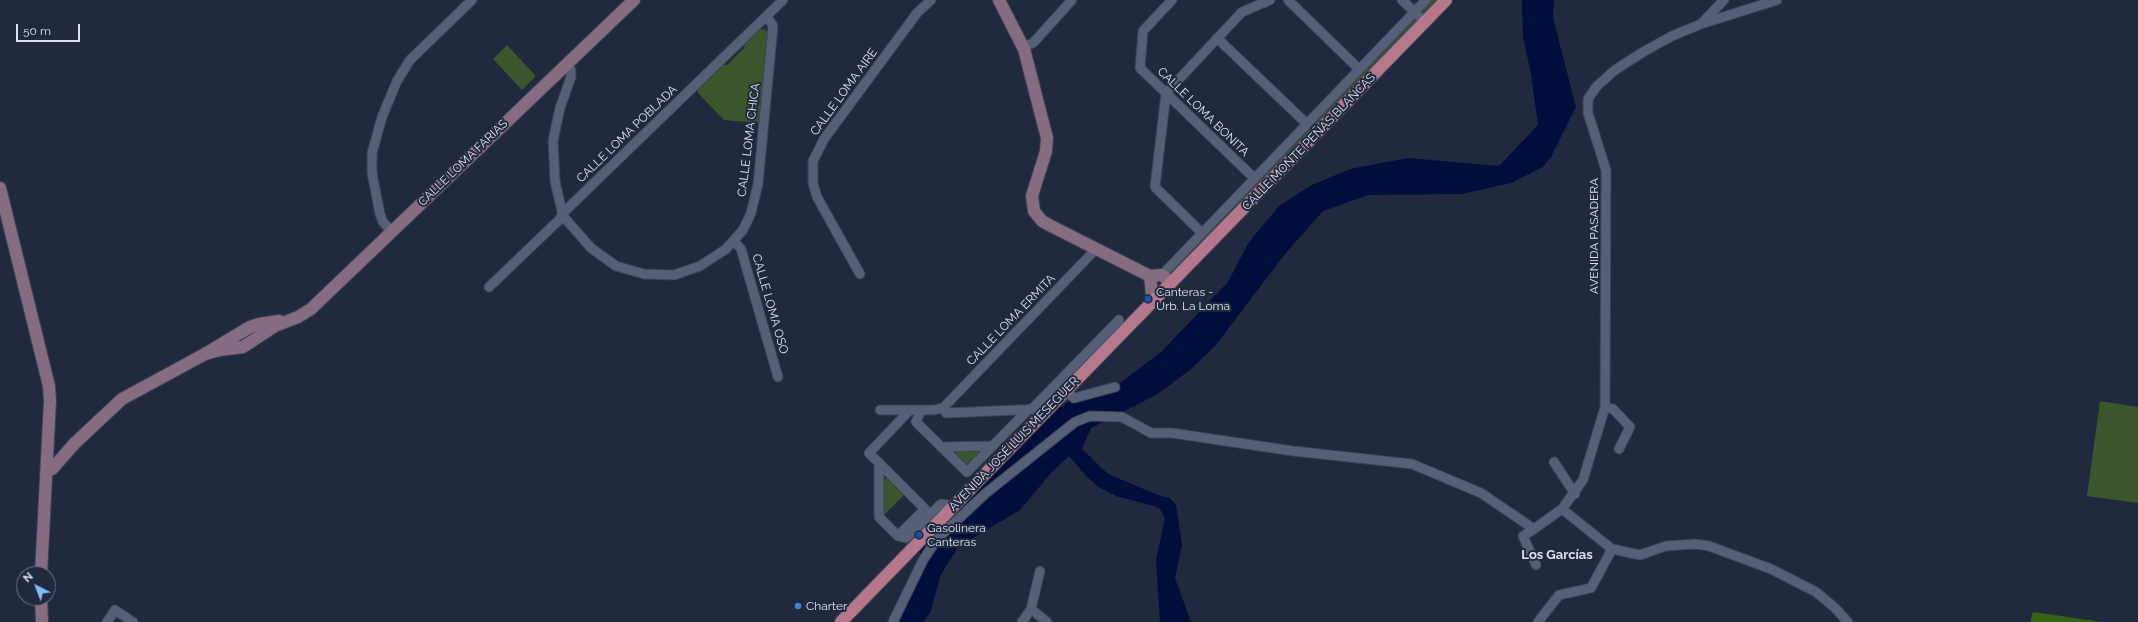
<!DOCTYPE html>
<meta charset="utf-8">
<style>
body{margin:0}
#map{position:relative;width:2138px;height:622px;overflow:hidden;background:#20293d;font-family:Raleway,sans-serif}
canvas{display:block}
.north{position:absolute;left:16px;top:566px;width:40px;height:40px;box-sizing:border-box;background:#20293d;border:1px solid #6b7384;border-radius:50%;rotate:318deg;font-size:11px;font-weight:700;line-height:16px;text-align:center;color:#dbe1ef}
.north::after{content:'';display:block;margin:auto;width:14px;height:18px;background:#7dbef9;clip-path:polygon(50% 0,100% 100%,50% 72%,0 100%)}
.scale{position:absolute;left:16px;top:24px;width:64px;height:18px;box-sizing:border-box;border:2px solid #dbe1ef;border-top:0;padding-left:5px;font-size:12px;line-height:14px;white-space:nowrap;color:#dbe1ef;-webkit-text-stroke:3px #20293d;paint-order:stroke}
</style>
<div id="map">
<canvas width="2138" height="622"></canvas>
<div class="north">N</div>
<div class="scale">50 m</div>
</div>
<script>
const ctx = document.querySelector('canvas').getContext('2d');
ctx.lineJoin = 'round';
function fillPath(path, color) { ctx.fillStyle = color; ctx.fill(path, 'evenodd'); }
const poly = rows => new Path2D(rows.map(r => 'M' + r).join(''));
function trace(path, color, width, dash) { ctx.strokeStyle = color; ctx.lineWidth = width; ctx.lineCap = dash ? 'butt' : 'round'; ctx.setLineDash(dash || []); ctx.stroke(path); }
function label(font, color, halo, rows, align = 'center') {
  ctx.font = font + ' Raleway,sans-serif'; ctx.lineWidth = 4; ctx.setLineDash([]); ctx.textBaseline = 'middle'; ctx.strokeStyle = halo; ctx.fillStyle = color; for (const [text, x, y, turn = 0] of rows) {
    ctx.save(); ctx.translate(x, y); ctx.rotate((+turn || 0) * Math.PI / 180); ctx.textAlign = isNaN(turn) ? turn : align; if (halo) ctx.strokeText(text, 0, 0); ctx.fillText(text, 0, 0); ctx.restore();
  }
}
fillPath(poly([
 [1426,0,1446,0,1171,283,1162,275],
 [764,29,769,33,761,123,724,120,698,93,698,89,722,65,727,65,744,48,745,44,759,30],
 [507,45,536,76,522,90,493,59],
 [2100,401,2138,407,2138,503,2087,496],
 [992,446,967,472,941,447],
 [888,478,904,495,884,515,884,479]
]), '#3b562c');
fillPath(poly([
 [2033,612,2089,620,2102,622,2030,622]
]), '#366216');
fillPath(poly([
 [1522,0,1554,0,1553,18,1576,107,1551,157,1543,167,1511,183,1462,194,1368,195,1323,211,1285,254,1215,346,1190,370,1156,395,1091,428,1082,449,1108,474,1158,495,1170,498,1176,505,1182,545,1175,578,1191,622,1160,622,1156,560,1165,518,1160,509,1154,506,1116,496,1099,487,1087,477,1069,456,1051,473,1020,510,959,546,941,574,930,613,923,622,890,622,922,556,918,550,1047,416,1074,398,1115,387,1161,352,1228,282,1249,242,1279,206,1312,185,1350,169,1408,158,1499,166,1538,125,1531,74,1523,37]
]), '#000e3b');
const street = poly([
 [1172,0,1143,31,1140,68,1254,178],
 [1288,0,1359,69],
 [1402,0,1425,22],
 [1704,23,1777,0],
 [1217,38,1307,124],
 [1023,47,1033,43,1072,0],
 [567,64,571,70,571,77,560,108,553,141,555,181,563,216,591,248,616,266,644,274,674,275,700,266,726,249,743,230,751,213,758,184,773,26,767,16],
 [392,232,383,222,380,214,372,173,372,153,382,117,397,81,410,60,472,0],
 [1202,233,1155,187,1166,93,1242,12,1270,0],
 [734,241,741,249,778,377],
 [860,274,817,197,813,183,813,161,824,139,917,13,931,0],
 [1162,275,1426,0],
 [489,287,559,220,566,210,783,0],
 [1066,391,1074,398,1115,387],
 [1605,407,1613,409,1630,427,1619,449],
 [943,408,1096,249],
 [1032,409,1119,320],
 [880,410,934,410,943,408,946,413,1040,409,1044,413],
 [921,410,916,422,967,472,1029,409],
 [941,447,992,446],
 [1554,462,1575,494],
 [879,464,879,517,898,536,906,538,941,504,955,506],
 [1562,509,1612,549,1640,555,1666,546,1695,544,1709,546,1771,569,1816,592,1834,607,1848,622],
 [1534,529,1523,536,1536,565],
 [898,536,925,509,869,453,910,410],
 [1031,609,1047,622],
 [107,622,115,610,133,622],
 [893,622,923,560,937,539,986,493,1075,422,1090,416,1122,417,1151,433,1172,433,1293,451,1412,464,1481,493,1534,529,1562,509,1583,480,1605,407,1606,170,1588,113,1588,99,1597,86,1615,70,1643,52,1672,36,1701,24,1724,0],
 [1022,622,1031,609,1040,571],
 [1538,622,1559,595,1591,588,1612,549]
]);
const secondary = poly([
 [999,0,1024,49,1047,138,1046,151,1032,196,1034,211,1042,221,1049,225,1150,276],
 [0,188,49,386,50,401,41,574],
 [1150,276,1152,295,1156,299],
 [1150,276,1162,275,1171,283],
 [205,354,220,350,243,347,275,326,298,317,311,309,634,0],
 [47,471,52,469,75,443,122,399,205,354,250,327,259,324,279,321],
 [41,598,42,622]
]);
const primary = poly([
 [841,622,1446,0]
]);
trace(street, '#3b4354', 11);
trace(secondary, '#3b4354', 14);
trace(primary, '#3b4354', 14);
trace(street, '#556076', 9);
trace(secondary, '#856c80', 12);
trace(primary, '#b5778b', 12);
for (const [x, y, r, color] of [
 [1148,299,4,"#1a4fb4"],
 [919,535,4,"#1a4fb4"],
 [798,606,4,"#3f7fe0"]
]) { const dot = new Path2D(); dot.arc(x, y, r, 0, 2 * Math.PI); ctx.fillStyle = color; ctx.fill(dot); trace(dot, '#20293d', 1.5); }
label('12px', '#dbe1ef', '#20293d', [
 ["CALLE LOMA AIRE",844,92,-54],
 ["CALLE LOMA BONITA",1203,112,44],
 ["CALLE LOMA POBLADA",627,134,-44],
 ["CALLE LOMA CHICA",749,140,-83],
 ["CALLE MONTE PEÑAS BLANCAS",1309,142,-46],
 ["CALLE LOMA FARIAS",463,163,-44],
 ["AVENIDA PASADERA",1594,236,-90],
 ["CALLE LOMA OSO",770,304,74],
 ["CALLE LOMA ERMITA",1011,320,-46],
 ["AVENIDA JOSÉ LUIS MESEGUER",1014,444,-46]
]);
label('12px', '#dbe1ef', '#20293d', [
 ["Canteras -",1156,292],
 ["Urb. La Loma",1156,306],
 ["Gasolinera",927,528],
 ["Canteras",927,542],
 ["Charter",806,606]
], 'left');
label('bold 13px', '#dbe1ef', '#20293d', [
 ["Los Garcías",1557,555]
]);
</script>
